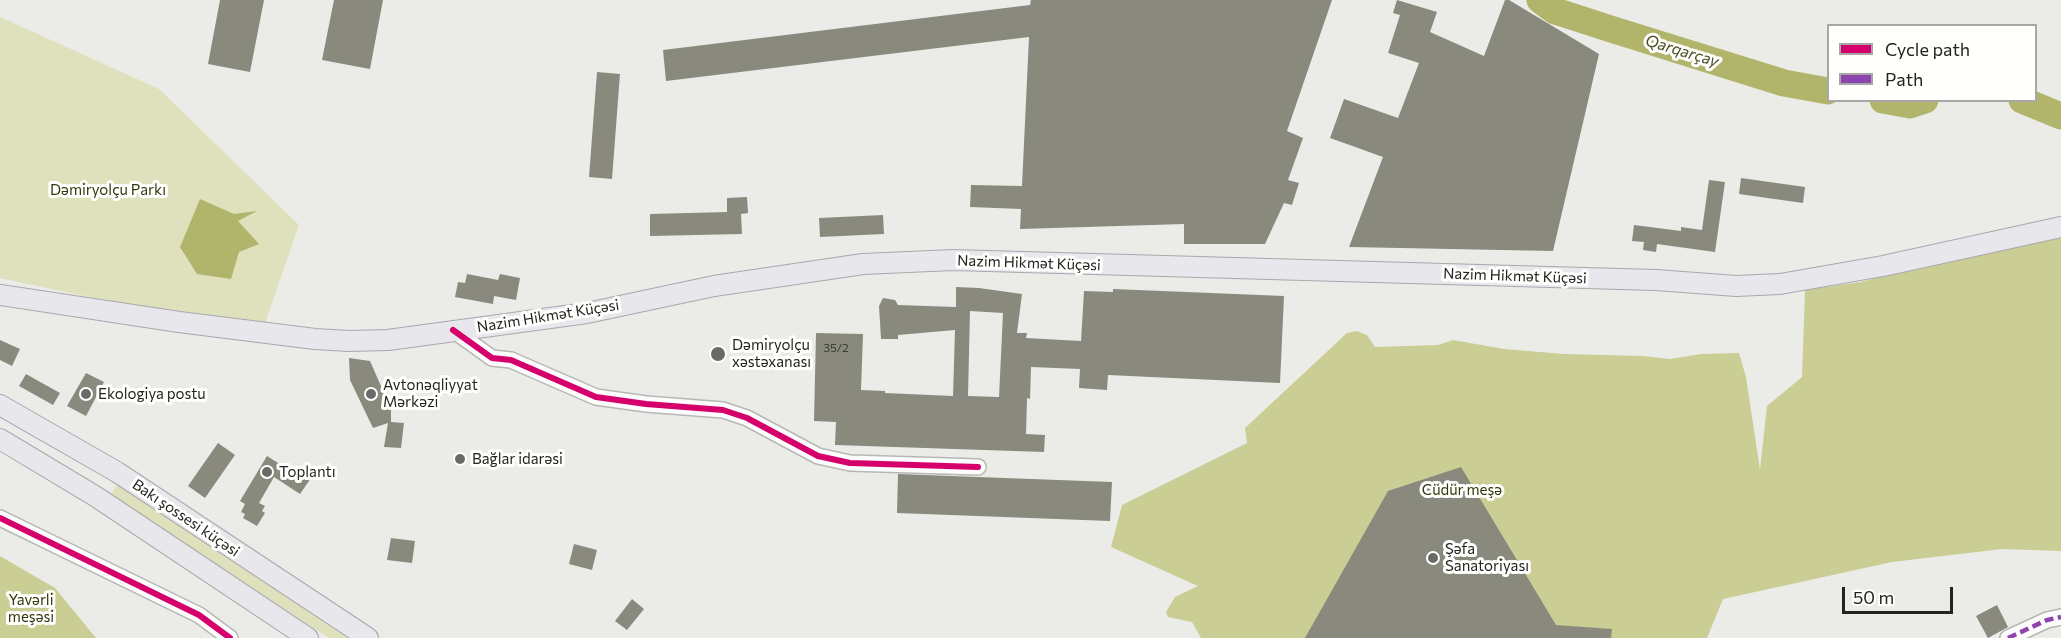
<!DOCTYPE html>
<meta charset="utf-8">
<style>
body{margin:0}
#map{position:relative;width:2061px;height:638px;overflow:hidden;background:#ebece8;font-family:Commissioner,sans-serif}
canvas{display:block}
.legend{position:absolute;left:1827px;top:24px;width:210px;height:78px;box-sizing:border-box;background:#fffffe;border:2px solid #a7a7a5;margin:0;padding:8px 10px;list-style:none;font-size:18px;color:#232320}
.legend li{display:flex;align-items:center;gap:12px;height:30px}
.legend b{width:30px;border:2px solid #a7a7a5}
.scale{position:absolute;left:1842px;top:587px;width:111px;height:27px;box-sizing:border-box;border:3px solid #232320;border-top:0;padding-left:8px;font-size:18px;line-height:21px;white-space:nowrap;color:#232320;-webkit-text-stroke:4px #fffffe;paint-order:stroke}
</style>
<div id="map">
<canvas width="2061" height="638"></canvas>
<ul class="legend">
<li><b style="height:8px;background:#d6006c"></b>Cycle path</li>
<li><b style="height:8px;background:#8e44ad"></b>Path</li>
</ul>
<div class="scale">50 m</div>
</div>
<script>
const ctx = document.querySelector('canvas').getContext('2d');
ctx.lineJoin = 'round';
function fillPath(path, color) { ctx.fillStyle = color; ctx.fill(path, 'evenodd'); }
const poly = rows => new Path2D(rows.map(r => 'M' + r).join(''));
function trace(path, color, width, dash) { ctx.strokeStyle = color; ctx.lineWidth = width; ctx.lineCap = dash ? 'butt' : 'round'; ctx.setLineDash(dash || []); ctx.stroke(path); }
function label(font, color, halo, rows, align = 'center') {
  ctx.font = font + ' Commissioner,sans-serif'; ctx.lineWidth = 6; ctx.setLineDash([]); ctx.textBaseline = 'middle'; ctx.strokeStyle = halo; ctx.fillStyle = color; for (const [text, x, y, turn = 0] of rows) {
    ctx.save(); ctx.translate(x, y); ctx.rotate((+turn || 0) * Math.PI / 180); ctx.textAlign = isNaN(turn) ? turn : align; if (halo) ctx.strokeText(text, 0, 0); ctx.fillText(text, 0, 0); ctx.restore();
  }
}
fillPath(poly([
 [0,17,159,89,299,225,265,323,118,303,0,278],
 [118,484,351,638,329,638,111,494]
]), '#dee1bb');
fillPath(poly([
 [2061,235,2061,551,2002,549,1892,562,1723,599,1707,638,1201,638,1192,622,1168,617,1166,612,1175,597,1198,586,1111,547,1122,505,1247,443,1245,428,1347,333,1357,331,1367,335,1375,347,1438,345,1453,340,1504,349,1564,354,1643,356,1670,359,1701,354,1739,353,1746,377,1760,470,1767,406,1802,377,1805,290,1860,282,2050,236],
 [0,556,55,588,96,638,0,638]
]), '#cacd94');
fillPath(poly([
 [200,199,234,214,257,211,238,221,259,244,239,252,231,279,197,274,180,247]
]), '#b1b56b');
trace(poly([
 [1540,0,1555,11,1614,30,1784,83,1828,91],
 [1883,100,1910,105,1925,100],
 [2022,100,2061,116]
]), '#b1b56b', 27);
fillPath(poly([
 [220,0,264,0,250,72,208,64],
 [334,0,383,0,370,69,322,60],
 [1031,0,1332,0,1287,131,1303,138,1288,180,1299,183,1292,205,1284,203,1265,244,1184,244,1184,224,1020,229,1021,209,970,207,971,185,1022,186,1029,37,666,81,663,50,1030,5],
 [1397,0,1437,12,1430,32,1484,56,1505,0,1509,0,1599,54,1553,251,1349,247,1383,157,1330,138,1344,99,1398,118,1419,63,1388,53,1400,15,1393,13],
 [597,72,620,74,612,179,589,177],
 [1741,178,1805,187,1803,203,1739,194],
 [1709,180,1725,182,1715,252,1657,244,1656,252,1643,250,1644,242,1632,241,1634,225,1681,231,1681,227,1702,230],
 [747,197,748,213,741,214,742,234,650,236,650,214,727,212,727,198],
 [883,215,884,234,820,237,819,218],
 [467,274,498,280,500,274,520,278,516,300,494,296,493,304,455,297,458,282,465,283],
 [956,287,979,288,1022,294,1017,333,1027,333,1026,338,1081,341,1084,291,1113,292,1113,289,1284,296,1280,383,1108,375,1107,390,1079,388,1080,369,1031,367,1030,399,1027,398,1026,434,1045,435,1044,452,835,445,836,422,814,421,816,333,863,334,861,390,885,391,885,393,953,396,955,330,898,335,898,339,881,339,879,306,883,298,895,300,898,305,956,307],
 [970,311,1003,313,999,397,968,396],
 [0,340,20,349,12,366,0,360],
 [349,358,370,361,391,409,391,422,404,423,401,448,384,447,388,423,373,428,350,380],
 [86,373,104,382,86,416,67,406],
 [26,374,60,393,53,405,19,386],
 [218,443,235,455,205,498,188,486],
 [267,456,294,473,297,469,311,478,300,494,274,477,259,503,265,506,262,511,265,513,257,526,243,518,245,514,241,512,245,504,240,501],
 [1461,467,1556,625,1612,629,1611,638,1305,638,1388,491],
 [898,474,1112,482,1110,521,897,513],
 [391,538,415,541,412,563,387,560],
 [574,544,597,550,592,570,569,564],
 [632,599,644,609,627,630,615,621],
 [1997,605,2008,627,1988,638,1976,616]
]), '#898a7d');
const minor = poly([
 [453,330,492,358,511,360,596,397,646,404,723,410,747,418,818,456,850,463,978,467],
 [0,518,199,615,230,638],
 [2008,638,2047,620,2061,617]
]);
const major = poly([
 [0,295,179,322,315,339,349,341,388,340,587,313,714,286,863,264,953,260,1656,280,1736,286,1780,284,1883,266,2061,227],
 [0,405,117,472,368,638],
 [0,439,95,496,308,638]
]);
trace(minor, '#b7b8b5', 18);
trace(major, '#a9a7ae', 22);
trace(minor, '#fcfcfc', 15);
trace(major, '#e8e7eb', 20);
trace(poly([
 [2008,638,2047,620,2061,617]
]), '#8e44ad', 4.5, [9, 4.5]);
trace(poly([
 [453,330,492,358,511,360,596,397,646,404,723,410,747,418,818,456,850,463,978,467],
 [0,518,199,615,230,638]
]), '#d6006c', 6);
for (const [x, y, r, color] of [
 [718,354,8,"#696966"],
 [86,394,6,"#696966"],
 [371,394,6,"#696966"],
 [460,459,6,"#696966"],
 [267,472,6,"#696966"],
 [1433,558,6,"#696966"]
]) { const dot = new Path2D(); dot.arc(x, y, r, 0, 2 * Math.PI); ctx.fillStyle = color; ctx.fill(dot); trace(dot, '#fffffe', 2); }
label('12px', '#3c3d37', null, [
 ["35/2",836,348]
]);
label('15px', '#35370b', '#fffffe', [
 ["Dəmiryolçu Parkı",108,190],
 ["Cüdür meşə",1462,490],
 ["Yavərli",31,600],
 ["meşəsi",31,617]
]);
label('15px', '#232320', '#fffffe', [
 ["Nazim Hikmət Küçəsi",1029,263,2],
 ["Nazim Hikmət Küçəsi",1515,276,2],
 ["Nazim Hikmət Küçəsi",548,316,-9],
 ["Bakı şossesi küçəsi",186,518,34]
]);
label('15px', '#232320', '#fffffe', [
 ["Dəmiryolçu",732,345],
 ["xəstəxanası",732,362],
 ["Avtonəqliyyat",383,385],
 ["Mərkəzi",383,402],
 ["Ekologiya postu",98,394],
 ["Bağlar idarəsi",472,459],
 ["Toplantı",279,472],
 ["Şəfa",1445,549],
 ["Sanatoriyası",1445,566]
], 'left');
label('italic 16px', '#494c22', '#fffffe', [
 ["Qarqarçay",1682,51,17]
]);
</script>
